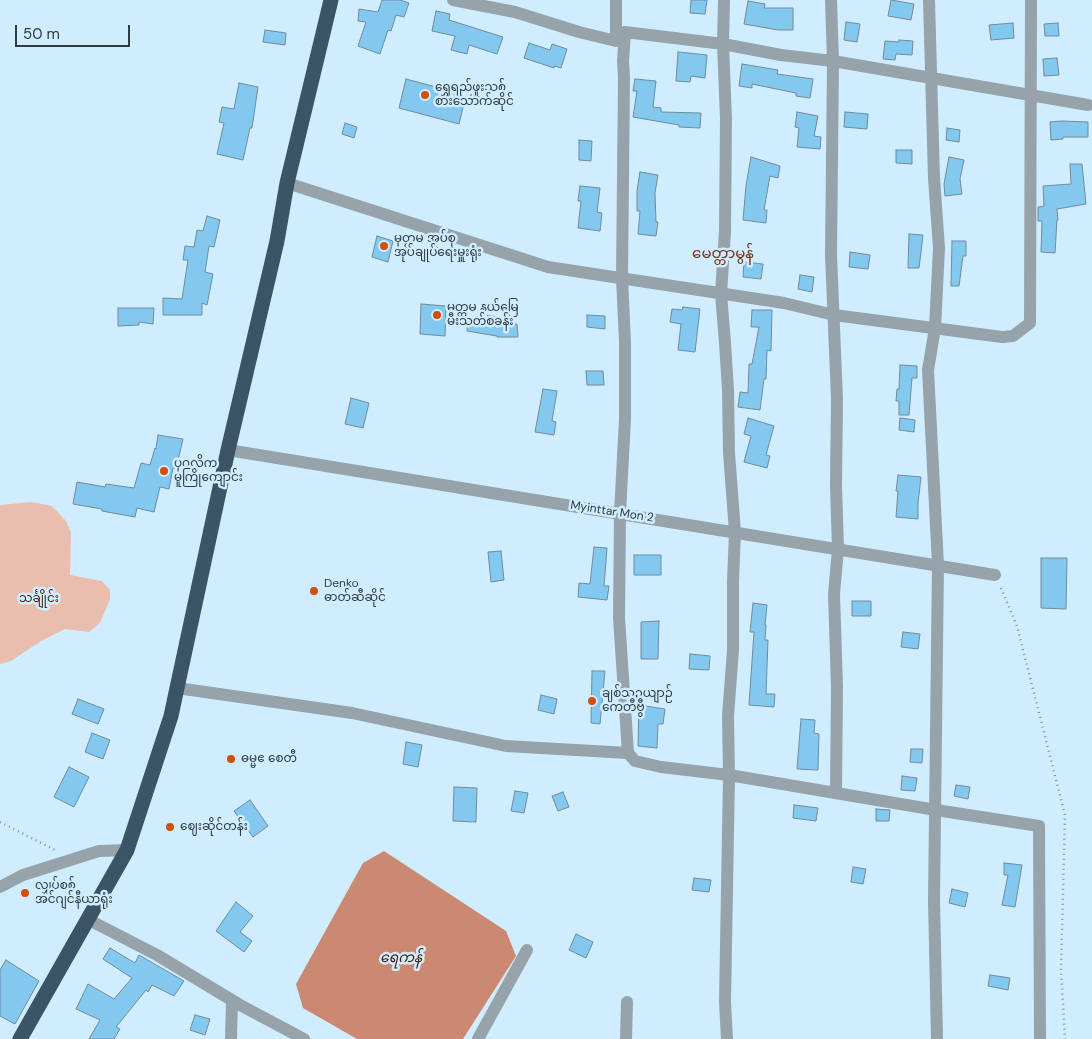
<!DOCTYPE html>
<meta charset="utf-8">
<style>
body{margin:0}
#map{position:relative;width:1092px;height:1039px;overflow:hidden;background:#cfedff;font-family:"DM Sans",sans-serif}
canvas{display:block}
.scale{position:absolute;left:15px;top:25px;width:115px;height:22px;box-sizing:border-box;border:2px solid #2f3a41;border-top:0;padding-left:6px;font-size:15px;line-height:18px;white-space:nowrap;color:#2f3a41;-webkit-text-stroke:4px #cfedff;paint-order:stroke}
</style>
<div id="map">
<canvas width="1092" height="1039"></canvas>
<div class="scale">50 m</div>
</div>
<script>
const ctx = document.querySelector('canvas').getContext('2d');
ctx.lineJoin = 'round';
function fillPath(path, color) { ctx.fillStyle = color; ctx.fill(path, 'evenodd'); }
const poly = rows => new Path2D(rows.map(r => 'M' + r).join(''));
function trace(path, color, width, dash) { ctx.strokeStyle = color; ctx.lineWidth = width; ctx.lineCap = dash ? 'butt' : 'round'; ctx.setLineDash(dash || []); ctx.stroke(path); }
function label(font, color, halo, rows, align = 'center') {
  ctx.font = font + ' "DM Sans","Noto Sans Myanmar",sans-serif'; ctx.lineWidth = 5; ctx.setLineDash([]); ctx.textBaseline = 'middle'; ctx.strokeStyle = halo; ctx.fillStyle = color; for (const [text, x, y, turn = 0] of rows) {
    ctx.save(); ctx.translate(x, y); ctx.rotate((+turn || 0) * Math.PI / 180); ctx.textAlign = isNaN(turn) ? turn : align; if (halo) ctx.strokeText(text, 0, 0); ctx.fillText(text, 0, 0); ctx.restore();
  }
}
fillPath(poly([
 [32,502,52,506,66,521,71,533,70,575,102,581,110,590,110,599,100,623,89,632,65,629,41,641,11,661,0,664,0,505]
]), '#e9beae');
fillPath(poly([
 [384,851,506,931,516,956,463,1039,357,1039,303,1008,296,984,363,863]
]), '#cb8971');
const building = poly([
 [382,0,400,0,409,3,404,17,396,15,391,31,388,30,380,54,358,46,366,22,358,21,359,9,378,12,382,0],
 [691,0,707,0,705,14,690,13,691,0],
 [891,0,914,4,911,20,888,16,891,0],
 [748,1,765,4,764,8,793,8,793,30,778,30,744,24,748,1],
 [436,11,450,14,449,20,503,37,497,54,469,45,467,54,451,50,455,36,432,31,436,11],
 [846,22,860,24,857,42,844,40,846,22],
 [1013,23,1014,38,991,40,989,25,1013,23],
 [1058,23,1059,36,1045,36,1044,24,1058,23],
 [265,30,286,33,285,45,263,42,265,30],
 [899,40,913,41,912,55,896,54,895,60,883,59,885,41,899,42,899,40],
 [529,43,550,50,552,44,567,49,561,68,554,66,554,68,524,58,529,43],
 [678,52,707,55,705,78,691,76,690,82,676,81,678,52],
 [1057,58,1059,75,1044,76,1043,59,1057,58],
 [742,64,778,70,777,74,813,79,810,98,796,96,796,93,752,84,752,88,739,86,742,64],
 [406,79,466,95,459,124,399,108,406,79],
 [635,79,656,81,653,107,661,108,661,112,701,113,700,128,679,127,679,125,633,117,637,91,633,91,635,79],
 [239,83,258,87,252,128,250,128,243,160,217,154,224,123,219,122,222,107,234,109,239,83],
 [797,112,818,116,814,136,821,137,820,149,797,147,799,128,795,127,797,112],
 [845,112,868,114,867,129,844,127,845,112],
 [1062,121,1088,122,1088,137,1063,137,1063,139,1051,140,1050,122,1062,121],
 [345,123,357,127,354,138,342,134,345,123],
 [947,128,960,130,959,142,946,140,947,128],
 [579,140,592,141,591,161,579,160,579,140],
 [896,150,912,150,912,164,896,163,896,150],
 [751,157,780,166,778,178,770,176,764,210,767,210,766,223,743,220,746,186,751,157],
 [949,157,964,160,960,179,962,194,945,196,944,184,949,157],
 [1070,164,1082,164,1086,204,1057,209,1058,220,1057,220,1055,253,1041,252,1042,221,1038,221,1038,207,1044,206,1043,186,1071,184,1070,164],
 [640,172,658,175,655,193,656,222,658,222,656,236,638,234,640,211,637,211,637,191,640,172],
 [580,186,600,188,597,212,602,213,600,231,578,228,581,201,578,201,580,186],
 [207,216,220,220,214,247,209,246,205,272,213,274,207,305,202,303,202,315,163,315,163,298,182,299,188,260,183,260,185,246,194,247,197,230,203,231,207,216],
 [909,234,923,235,919,268,908,268,909,234],
 [377,236,393,241,388,262,372,257,377,236],
 [952,241,966,241,966,256,963,256,959,286,951,286,952,241],
 [850,252,870,255,868,269,849,267,850,252],
 [744,262,763,264,761,279,743,277,744,262],
 [800,275,814,277,812,292,798,289,800,275],
 [421,304,446,306,445,336,420,334,421,304],
 [683,307,700,309,695,352,678,350,681,324,670,322,672,309,682,310,683,307],
 [118,308,154,308,153,324,139,322,139,325,118,326,118,308],
 [752,310,772,310,771,351,767,350,766,379,764,379,760,410,738,407,740,392,748,393,749,364,752,364,759,327,751,327,752,310],
 [484,315,497,317,496,324,517,324,518,337,497,337,497,336,467,331,467,324,482,324,484,315],
 [587,315,605,316,605,329,587,327,587,315],
 [900,365,917,366,917,378,912,378,909,415,899,415,899,401,896,401,897,389,899,389,900,365],
 [586,371,603,371,604,385,587,385,586,371],
 [543,389,557,391,552,421,556,422,554,435,535,432,543,389],
 [351,398,369,403,363,428,345,424,351,398],
 [748,418,774,426,766,455,770,456,767,468,744,462,751,436,744,434,748,418],
 [900,418,915,420,914,432,899,430,900,418],
 [158,435,183,439,176,469,173,468,169,489,160,487,154,512,137,508,135,517,102,511,102,509,73,504,77,482,105,487,106,484,134,488,141,463,150,465,155,448,156,449,158,435],
 [898,475,921,477,918,503,918,519,896,517,898,491,896,491,898,475],
 [594,547,607,548,604,586,609,586,607,600,578,597,579,583,590,584,594,547],
 [501,551,504,580,491,582,488,552,501,551],
 [634,555,661,555,661,575,634,575,634,555],
 [1041,558,1067,558,1066,609,1041,608,1041,558],
 [852,601,871,601,871,616,852,616,852,601],
 [753,603,767,605,765,625,766,625,765,640,768,640,766,694,775,694,774,707,749,705,754,632,750,632,753,603],
 [659,621,658,659,641,659,641,622,659,621],
 [903,632,920,634,918,649,901,647,903,632],
 [690,654,710,656,709,670,689,669,690,654],
 [592,671,605,671,600,724,591,723,592,671],
 [541,695,557,699,554,714,538,710,541,695],
 [78,699,104,709,98,724,72,714,78,699],
 [639,705,665,709,663,724,658,724,657,748,638,746,639,705],
 [801,719,815,720,814,733,819,734,818,770,797,769,801,719],
 [92,733,110,740,103,759,85,752,92,733],
 [406,742,422,745,418,767,403,764,406,742],
 [911,749,923,749,922,763,910,762,911,749],
 [69,767,89,777,74,807,54,797,69,767],
 [902,776,917,778,915,791,901,790,902,776],
 [956,785,970,787,968,799,954,796,956,785],
 [454,787,477,788,476,822,453,821,454,787],
 [515,791,528,793,524,813,511,811,515,791],
 [563,792,569,807,558,811,552,796,563,792],
 [250,800,268,826,253,837,234,811,250,800],
 [794,805,818,808,816,821,793,818,794,805],
 [876,809,890,810,889,821,876,821,876,809],
 [1004,863,1022,865,1015,907,1002,905,1008,875,1004,875,1004,863],
 [853,867,866,869,863,884,851,882,853,867],
 [694,878,711,880,709,892,692,890,694,878],
 [952,889,968,893,965,907,949,903,952,889],
 [236,902,253,916,240,932,252,941,244,952,216,931,236,902],
 [576,934,593,942,586,958,569,950,576,934],
 [110,948,135,963,139,955,184,981,174,996,152,985,148,992,146,990,116,1027,120,1029,114,1039,89,1039,100,1020,76,1009,88,984,114,999,132,978,103,959,110,948],
 [6,960,39,981,15,1024,0,1016,0,970,6,960],
 [990,975,1010,978,1008,990,988,986,990,975],
 [195,1015,210,1019,205,1035,190,1030,195,1015]
]);
fillPath(building, '#83c8ef');
trace(building, '#708b9c', 1);
trace(poly([
 [1001,588,1017,626,1065,815,1061,969,1065,1039],
 [0,822,55,850]
]), '#7f93a0', 2.5, [1, 4]);
trace(poly([
 [453,0,515,12,579,32,616,41,625,32],
 [616,0,616,41],
 [724,0,723,44,781,55,833,61,831,255,837,399,836,486,838,549,834,594,837,687,836,793],
 [831,0,833,61,1088,105],
 [929,0,934,178,939,248,935,328,928,370,938,565,934,900,937,1039],
 [625,32,623,61,624,77,622,278,625,342,625,419,620,513,619,618,628,753,635,761,661,767,729,775,936,810,1039,826,1040,1039],
 [625,32,723,44,726,119,725,231,721,294,725,343,728,390,729,453,735,532,733,581,733,650,728,716,729,775,725,1002,727,1039],
 [287,183,548,267,784,303,834,315,1002,337,1013,336,1030,323,1031,0],
 [228,450,995,575],
 [177,688,352,713,506,746,628,753],
 [0,887,23,875,99,851,127,850],
 [89,920,157,955,240,1005,304,1039],
 [231,1039,232,1000],
 [478,1039,527,950],
 [626,1039,627,1002]
]), '#96a3aa', 12);
trace(poly([
 [20,1039,127,850,171,716,228,450,277,241,287,183,331,0]
]), '#3b5564', 15);
for (const [x, y, r, color] of [
 [425,95,5,"#d24e09"],
 [384,246,5,"#d24e09"],
 [437,315,5,"#d24e09"],
 [164,471,5,"#d24e09"],
 [314,591,5,"#d24e09"],
 [592,701,5,"#d24e09"],
 [231,759,5,"#d24e09"],
 [170,827,5,"#d24e09"],
 [25,893,5,"#d24e09"]
]) { const dot = new Path2D(); dot.arc(x, y, r, 0, 2 * Math.PI); ctx.fillStyle = color; ctx.fill(dot); trace(dot, '#cfedff', 2); }
label('12px', '#2f3a41', '#cfedff', [
 ["ရွှေရည်ဖူးသစ်",435,88],
 ["စားသောက်ဆိုင်",435,102],
 ["မုတ္တမ အုပ်စု",394,239],
 ["အုပ်ချုပ်ရေးမှူးရုံး",394,253],
 ["မုတ္တမ နယ်မြေ",447,308],
 ["မီးသတ်စခန်း",447,322],
 ["ပုဂ္ဂလိက",174,464],
 ["မူကြိုကျောင်း",174,478],
 ["Denko",324,584],
 ["ဓာတ်ဆီဆိုင်",324,598],
 ["ချစ်သူဥယျာဉ်",602,694],
 ["ကေတီဗွီ",602,708],
 ["ဓမ္မဧ စေတီ",241,759],
 ["ဈေးဆိုင်တန်း",180,827],
 ["လျှပ်စစ်",35,886],
 ["အင်ဂျင်နီယာရုံး",35,900]
], 'left');
label('12px', '#2f3a41', '#cfedff', [
 ["Myinttar Mon 2",612,512,9]
]);
label('12px', '#461b0a', '#cfedff', [
 ["သင်္ချိုင်း",39,599]
]);
label('italic 14px', '#461b0a', '#cfedff', [
 ["ရေကန်",401,958]
]);
label('15px', '#733117', '#cfedff', [
 ["မေတ္တာမွန်",723,254]
]);
</script>
